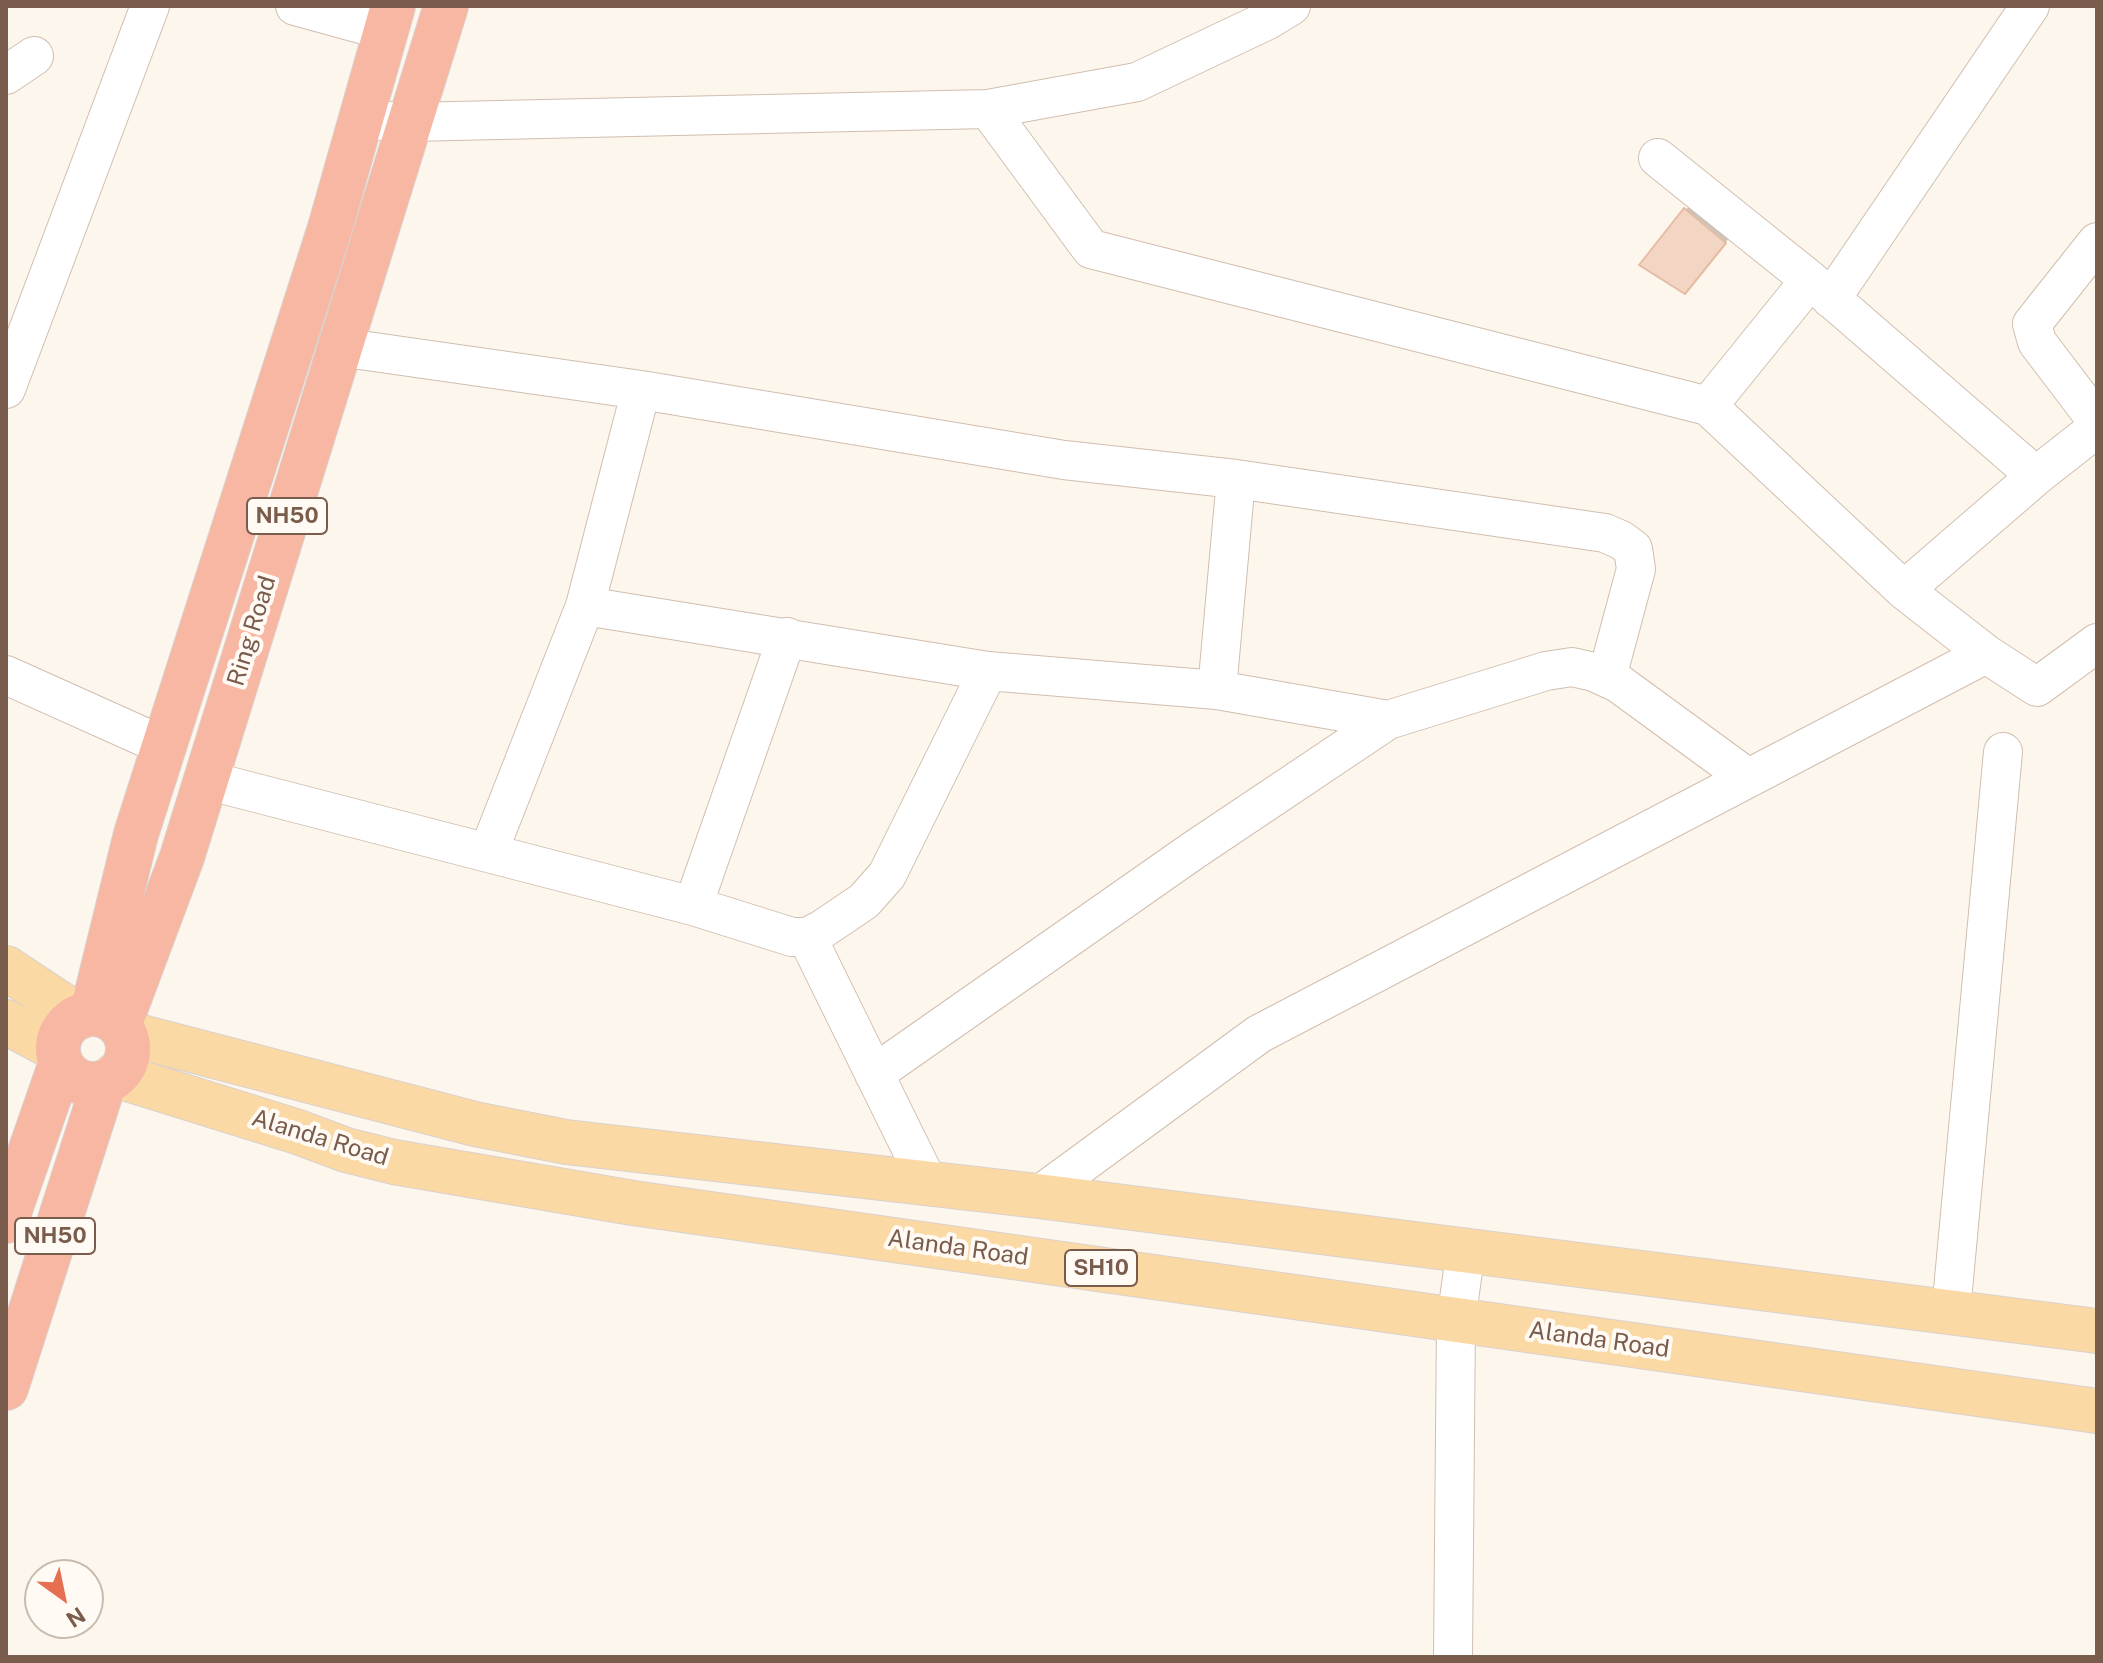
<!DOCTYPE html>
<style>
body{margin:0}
#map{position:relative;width:2103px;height:1663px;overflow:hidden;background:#fdf6ec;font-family:"Public Sans",sans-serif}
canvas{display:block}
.frame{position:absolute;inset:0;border:8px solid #7a5c4d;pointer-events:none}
.north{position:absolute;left:24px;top:1559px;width:80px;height:80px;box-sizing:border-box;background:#fffaf3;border:2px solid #cabbb1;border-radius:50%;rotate:147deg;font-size:22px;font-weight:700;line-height:32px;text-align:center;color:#7a5c4d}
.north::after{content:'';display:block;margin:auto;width:28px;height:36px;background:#e76f51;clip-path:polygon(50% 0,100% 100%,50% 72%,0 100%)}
</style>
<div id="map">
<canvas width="2103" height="1663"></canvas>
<div class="frame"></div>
<div class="north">N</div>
</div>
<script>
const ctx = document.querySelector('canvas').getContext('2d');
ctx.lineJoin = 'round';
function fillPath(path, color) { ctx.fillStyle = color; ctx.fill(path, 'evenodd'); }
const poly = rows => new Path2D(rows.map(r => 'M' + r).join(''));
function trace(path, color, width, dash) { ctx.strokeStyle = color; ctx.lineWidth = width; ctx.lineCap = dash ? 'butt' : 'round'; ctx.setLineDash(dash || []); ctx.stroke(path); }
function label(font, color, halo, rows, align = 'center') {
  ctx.font = font + ' "Public Sans",sans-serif'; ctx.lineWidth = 8; ctx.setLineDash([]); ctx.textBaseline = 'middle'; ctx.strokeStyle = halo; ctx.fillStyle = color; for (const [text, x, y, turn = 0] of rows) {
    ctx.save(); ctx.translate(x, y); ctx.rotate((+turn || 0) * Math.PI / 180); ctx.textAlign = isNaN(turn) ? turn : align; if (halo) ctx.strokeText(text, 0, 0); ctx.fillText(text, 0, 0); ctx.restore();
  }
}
fillPath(poly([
 [1694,200,1733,233,1694,282,1642,264]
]), '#0003');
const building = poly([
 [1684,208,1726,243,1685,294,1639,265,1684,208]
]);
fillPath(building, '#f3d5c3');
trace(building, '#e6bba3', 2);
const minor = poly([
 [295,6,386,31],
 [6,75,34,56],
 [988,109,1091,249,1708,406,1904,590,1986,654,1259,1034,1038,1196],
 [361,120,410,122,988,109,1137,82,1268,20,1291,6],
 [1658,158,1810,280,2036,476],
 [2097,242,2032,324,2037,342,2097,421],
 [1831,299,2030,6],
 [339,347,641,390,1064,460,1236,479,1605,533,1621,540,1633,549,1636,569,1607,677],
 [6,389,150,6],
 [641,390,585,606,988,671,1217,690,1388,720],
 [1708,406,1810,280],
 [1904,590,2036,476,2097,428],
 [1986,654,2037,687,2097,643],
 [6,675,164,746],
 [1217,690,1236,479],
 [206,780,693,906,787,637],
 [488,853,585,606],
 [693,906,792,937,807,937,821,930,864,901,887,875,988,671],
 [807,937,928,1183],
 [874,1074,1194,850,1388,720,1546,671,1572,667,1594,672,1618,683,1748,778],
 [1951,1311,2003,752],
 [1453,1657,1456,1320,1466,1250]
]);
const major = poly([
 [6,968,80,1017],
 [6,1022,58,1050],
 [126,1033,475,1124,566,1142,1038,1196,2097,1331],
 [115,1075,298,1132,346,1150,394,1162,633,1203,2097,1411]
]);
const highway = poly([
 [92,1013,136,834,330,228,393,6],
 '58 1049a35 35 0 1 1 70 0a35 35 0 1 1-70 0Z',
 [120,1023,182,857,446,6],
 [6,1221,61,1063],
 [6,1388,104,1083]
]);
trace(minor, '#d1beb0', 40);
trace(major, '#dad1cd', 46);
trace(highway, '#dad1cd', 46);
trace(minor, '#fff', 38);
trace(major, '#fbd9a5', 44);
trace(highway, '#f7b7a3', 44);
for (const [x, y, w] of [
 [287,516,80],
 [55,1236,80],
 [1101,1268,72]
]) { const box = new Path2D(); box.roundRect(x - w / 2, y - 18, w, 36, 6); ctx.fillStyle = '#fffaf3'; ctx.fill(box); trace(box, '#7a5c4d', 2); }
label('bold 22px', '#7a5c4d', null, [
 ["NH50",287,516],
 ["NH50",55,1236],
 ["SH10",1101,1268]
]);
label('24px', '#7a5c4d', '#fffaf3', [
 ["Ring Road",252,631,-73],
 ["Alanda Road",320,1138,17],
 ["Alanda Road",958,1248,8],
 ["Alanda Road",1599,1340,8]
]);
</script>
